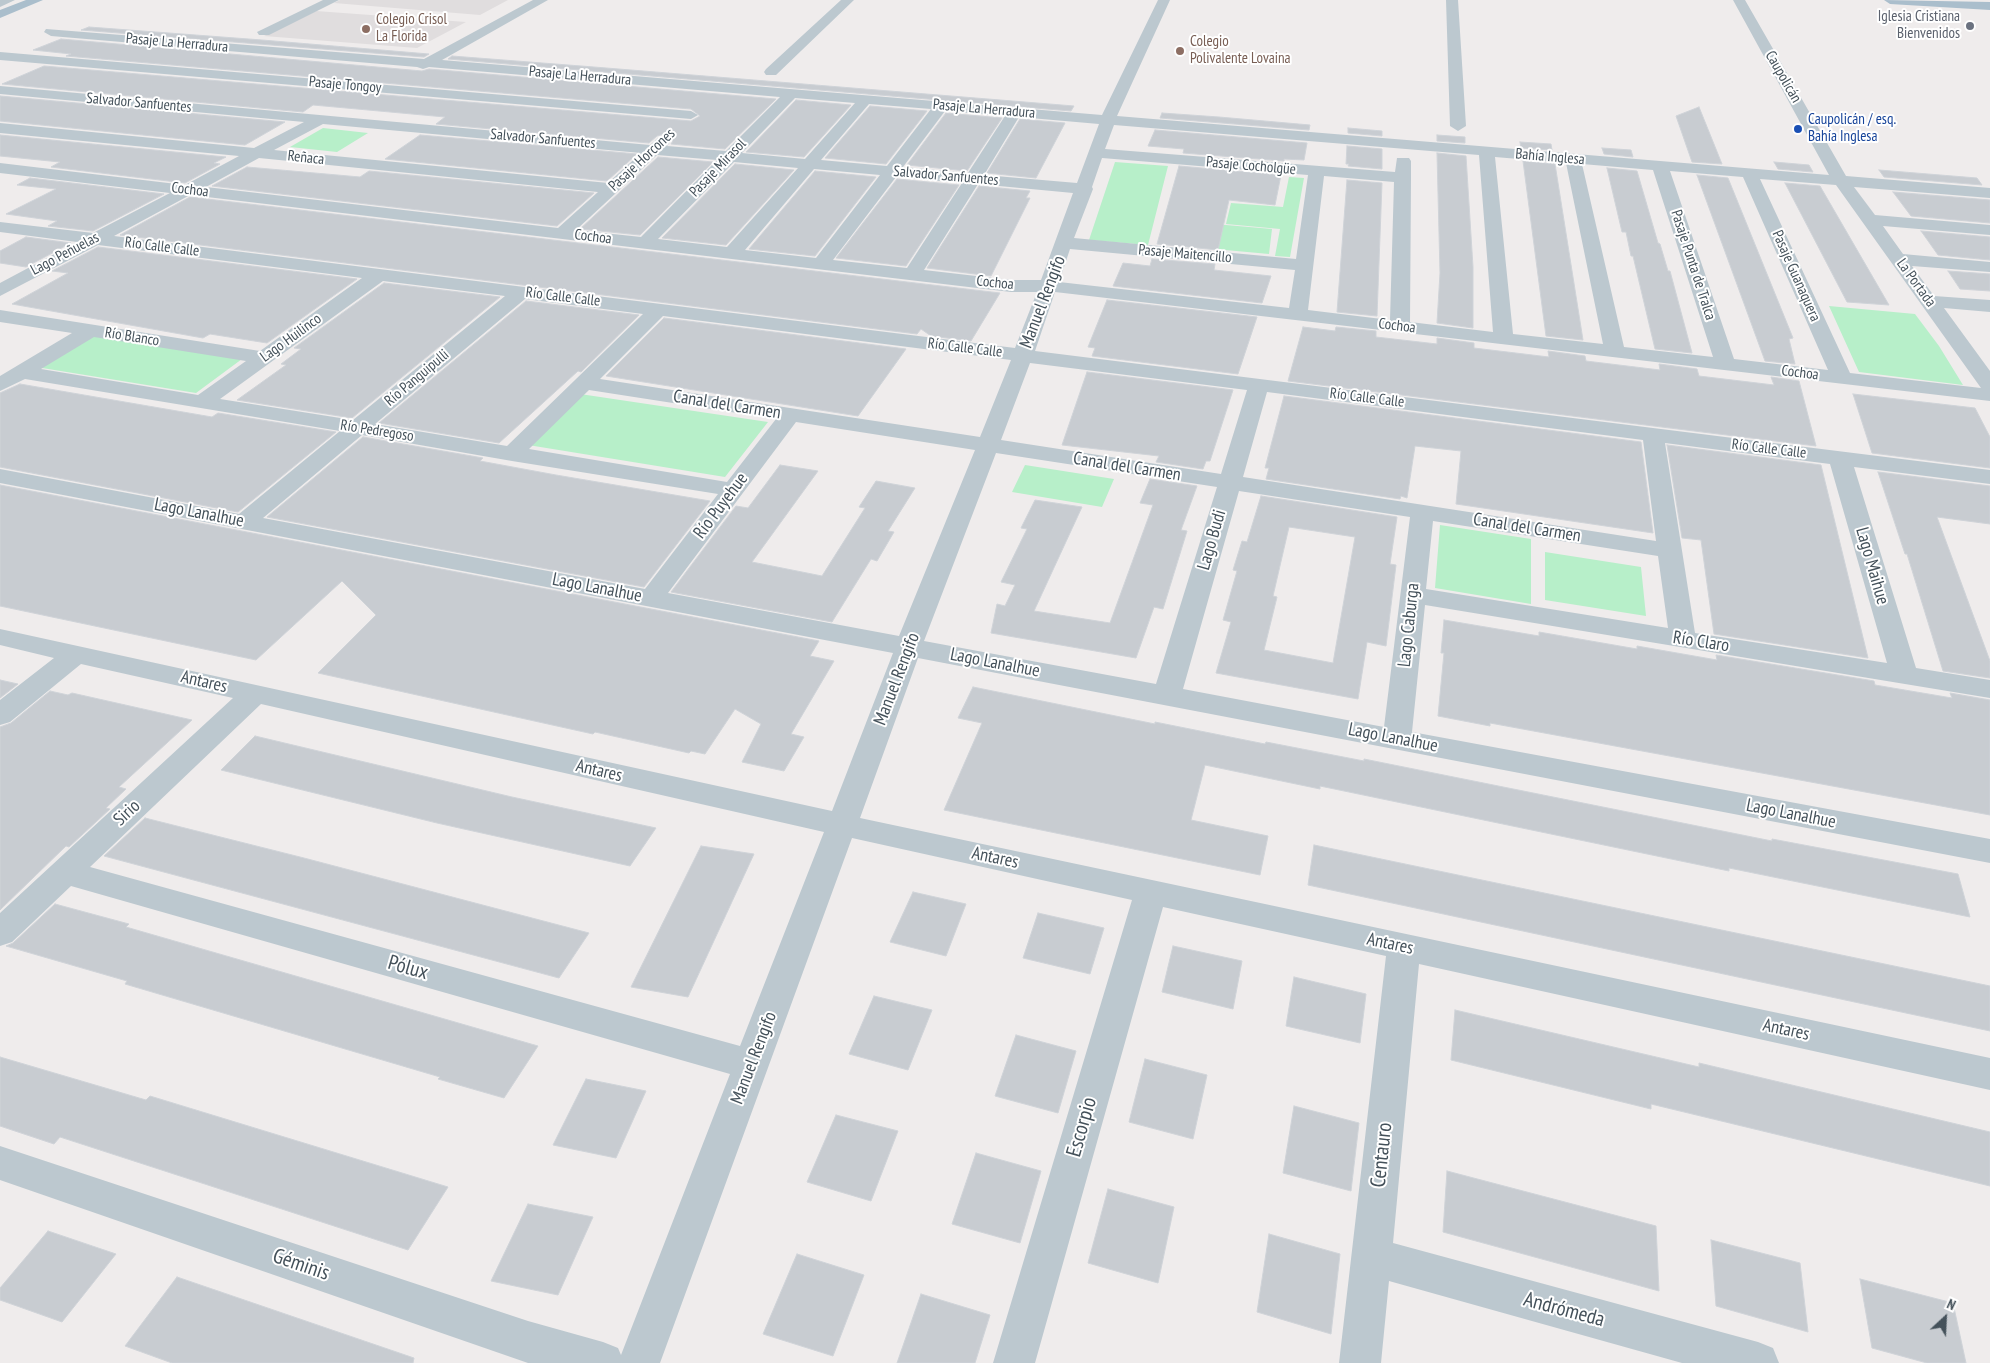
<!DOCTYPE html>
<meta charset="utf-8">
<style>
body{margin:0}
#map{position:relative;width:1990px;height:1363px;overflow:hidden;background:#efecec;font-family:"PT Sans Narrow",sans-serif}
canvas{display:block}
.north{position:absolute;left:1920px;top:1293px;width:50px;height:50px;-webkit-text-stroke:4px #fff;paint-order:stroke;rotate:25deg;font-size:14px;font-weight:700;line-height:20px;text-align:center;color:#44515a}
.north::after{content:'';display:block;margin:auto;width:18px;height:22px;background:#44515a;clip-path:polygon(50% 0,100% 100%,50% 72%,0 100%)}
</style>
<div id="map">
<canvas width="1990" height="1363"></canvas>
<div class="north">N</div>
</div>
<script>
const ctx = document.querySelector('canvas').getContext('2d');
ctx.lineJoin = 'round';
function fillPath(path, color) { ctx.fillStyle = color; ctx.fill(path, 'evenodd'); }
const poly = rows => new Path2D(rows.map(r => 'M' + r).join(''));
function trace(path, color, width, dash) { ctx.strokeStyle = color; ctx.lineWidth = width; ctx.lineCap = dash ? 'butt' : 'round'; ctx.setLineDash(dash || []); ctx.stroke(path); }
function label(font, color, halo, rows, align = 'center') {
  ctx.font = font + ' "PT Sans Narrow",sans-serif'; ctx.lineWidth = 4; ctx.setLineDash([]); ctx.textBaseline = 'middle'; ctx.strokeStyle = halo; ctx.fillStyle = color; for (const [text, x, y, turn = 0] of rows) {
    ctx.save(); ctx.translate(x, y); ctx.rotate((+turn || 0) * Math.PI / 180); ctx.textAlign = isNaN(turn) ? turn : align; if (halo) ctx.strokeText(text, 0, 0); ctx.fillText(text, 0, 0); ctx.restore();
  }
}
fillPath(poly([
 [340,0,508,0,480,15,334,3],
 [316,11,466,22,417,48,264,36]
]), '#e0ddde');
fillPath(poly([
 [323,128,368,133,337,152,290,147],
 [1115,162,1168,166,1148,245,1089,240],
 [1289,177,1304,178,1290,257,1275,256,1280,229,1226,224,1231,203,1283,207],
 [1168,220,1272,229,1269,254,1160,244],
 [1829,306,1915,314,1939,346,1963,385,1859,372],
 [91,335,242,359,196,393,36,367],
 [580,394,768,422,725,477,528,445],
 [1025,465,1114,479,1102,507,1012,492],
 [1440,525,1531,539,1531,604,1435,588],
 [1545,552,1641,567,1646,616,1545,600]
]), '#b7efc9');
const building = poly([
 [89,27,262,40,429,54,424,57,81,30,89,27],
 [61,39,422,71,429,69,776,99,725,149,671,144,673,141,664,134,657,136,649,143,436,124,445,117,313,105,303,112,2,84,44,66,691,121,700,116,691,109,66,56,71,54,33,50,61,39],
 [452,56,594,67,1074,106,1071,111,448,59,452,56],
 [0,96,285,122,245,145,0,121,0,96],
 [796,100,851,105,804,157,746,152,796,100],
 [870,106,927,111,886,164,825,158,870,106],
 [1699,107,1722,164,1692,162,1676,116,1699,107],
 [946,113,1002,118,967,171,907,165,946,113],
 [1162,113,1219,117,1310,125,1309,130,1160,118,1162,113],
 [1020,119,1065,123,1036,178,987,173,1020,119],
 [1348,128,1382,131,1382,136,1348,133,1348,128],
 [1155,130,1307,143,1304,160,1284,159,1284,161,1183,153,1184,149,1148,146,1155,130],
 [0,135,226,157,214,163,220,164,185,183,51,167,60,162,0,156,0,135],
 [420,135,637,154,607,181,385,159,420,135],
 [1437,135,1465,137,1465,143,1437,141,1437,135],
 [1520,142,1551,144,1552,150,1521,148,1520,142],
 [1347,146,1382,149,1382,169,1348,166,1349,164,1346,164,1347,146],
 [1602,148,1631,150,1633,157,1604,154,1602,148],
 [1437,153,1466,156,1473,267,1473,328,1437,323,1440,273,1437,153],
 [658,157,713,162,640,235,580,229,658,157],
 [1523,161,1555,164,1583,340,1546,336,1523,161],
 [1774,162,1809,165,1813,172,1778,169,1774,162],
 [735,164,794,170,726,245,662,238,735,164],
 [1179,166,1281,175,1275,205,1229,200,1218,250,1157,244,1179,166],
 [247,167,360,177,369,171,594,193,557,226,212,186,247,167],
 [1607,168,1637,171,1658,243,1660,244,1668,271,1670,271,1692,353,1655,349,1633,256,1631,256,1626,232,1622,232,1607,168],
 [1879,170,1977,178,1982,185,1884,177,1879,170],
 [815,171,876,177,815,256,749,249,815,171],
 [1697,175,1728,178,1793,338,1789,339,1795,364,1765,361,1697,175],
 [30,178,164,194,93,231,48,226,57,221,6,214,56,189,17,185,30,178],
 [897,179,959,185,906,266,836,258,897,179],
 [1347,180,1382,183,1377,316,1337,312,1347,180],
 [1785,183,1820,186,1889,305,1847,302,1785,183],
 [979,186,1030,191,1026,198,1030,198,991,276,927,268,979,186],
 [1893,192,1990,200,1990,223,1911,216,1893,192],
 [190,197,1000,293,971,341,931,336,921,329,917,334,120,235,190,197],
 [1921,231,1990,237,1990,260,1938,255,1921,231],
 [26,237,71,243,26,267,0,263,0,251,26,237],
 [98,247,357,279,267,343,210,334,203,338,12,304,68,273,52,271,98,247],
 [1152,259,1215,264,1214,270,1271,276,1262,303,1113,286,1123,263,1150,266,1152,259],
 [1948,271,1990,274,1990,291,1960,289,1948,271],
 [384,283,500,297,352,418,237,400,286,365,281,364,301,349,294,348,384,283],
 [1107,300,1257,317,1238,374,1092,356,1095,348,1088,347,1107,300],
 [526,301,639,315,581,372,578,371,499,443,379,423,526,301],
 [664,318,906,349,858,416,606,376,664,318],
 [1303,327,1335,331,1336,327,1376,331,1376,337,1437,344,1437,338,1474,343,1474,348,1549,357,1548,351,1585,356,1586,361,1660,370,1659,364,1697,369,1699,376,1774,385,1771,377,1799,381,1816,446,1288,381,1303,327],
 [1087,372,1233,390,1210,461,1206,461,1203,469,1156,462,1159,456,1062,445,1087,372],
 [20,384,212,417,218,413,336,432,238,512,0,467,0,393,20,384],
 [1853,394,1975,408,1990,437,1990,468,1872,453,1853,394],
 [1284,396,1641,442,1653,533,1456,504,1461,451,1415,446,1407,498,1401,496,1400,499,1266,479,1269,468,1265,468,1284,396],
 [363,437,483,458,480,461,556,475,710,501,644,587,267,517,363,437],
 [1667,445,1821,465,1868,658,1714,634,1701,540,1682,538,1667,445],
 [780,465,818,471,752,562,822,576,865,508,859,507,876,481,915,488,888,531,894,532,877,561,871,559,832,622,671,592,736,506,748,508,780,465],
 [1878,472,1990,486,1990,524,1937,517,1990,661,1990,678,1943,671,1907,554,1905,554,1878,472],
 [1150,479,1197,486,1181,530,1187,531,1163,609,1154,607,1136,658,991,633,997,604,1005,606,1015,585,1001,582,1027,529,1021,528,1035,500,1082,507,1034,611,1110,623,1153,505,1140,503,1150,479],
 [0,485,819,641,810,656,834,661,791,734,804,737,784,771,742,762,761,724,735,709,705,754,691,751,689,753,595,732,593,734,318,673,376,615,342,581,256,660,0,606,0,485],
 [1261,496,1397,517,1390,564,1396,565,1386,646,1367,642,1358,699,1216,673,1231,622,1223,620,1237,571,1233,570,1242,541,1247,542,1261,496],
 [1289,527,1355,537,1333,663,1264,650,1277,597,1273,596,1289,527],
 [1444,620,1539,636,1539,632,1637,649,1637,646,1717,660,1716,655,1874,681,1875,685,1952,698,1950,693,1990,700,1990,815,1490,723,1490,726,1438,716,1444,653,1441,653,1444,620],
 [0,680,18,684,0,698,0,680],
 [973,687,1155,724,1155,722,1265,744,1266,742,1364,761,1364,759,1772,841,1772,839,1958,874,1970,917,1729,868,1729,871,1320,786,1320,789,1205,765,1191,820,1268,836,1260,875,944,810,982,723,958,718,973,687],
 [50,691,68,695,72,693,192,720,119,787,126,789,106,808,110,809,69,847,66,846,0,910,0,727,11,723,50,691],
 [255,736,512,797,656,828,630,866,437,823,221,770,255,736],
 [145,818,304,858,589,933,559,978,104,856,145,818],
 [1314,845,1990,986,1990,1031,1308,885,1314,845],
 [701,846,754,854,688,997,631,987,701,846],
 [913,892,966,904,946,956,890,942,913,892],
 [55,904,129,924,126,927,538,1046,504,1098,438,1079,440,1077,125,984,127,981,6,946,13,943,55,904],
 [1038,913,1104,928,1090,974,1023,958,1038,913],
 [1173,946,1242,961,1233,1009,1162,992,1173,946],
 [1294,977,1366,994,1360,1043,1286,1026,1294,977],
 [874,996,932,1010,908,1070,849,1054,874,996],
 [1455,1010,1699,1067,1699,1063,1990,1132,1990,1186,1651,1104,1651,1109,1451,1060,1455,1010],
 [1016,1035,1076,1051,1058,1113,995,1096,1016,1035],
 [0,1057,146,1100,150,1096,448,1187,408,1250,60,1137,54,1144,0,1126,0,1057],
 [1145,1059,1207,1075,1193,1139,1129,1122,1145,1059],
 [586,1079,646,1091,616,1158,553,1145,586,1079],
 [1294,1106,1359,1123,1351,1191,1283,1173,1294,1106],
 [836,1115,898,1131,871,1201,807,1182,836,1115],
 [976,1153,1041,1171,1020,1243,952,1224,976,1153],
 [1447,1171,1656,1226,1659,1291,1443,1232,1447,1171],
 [1108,1189,1174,1207,1158,1283,1088,1263,1108,1189],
 [528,1204,593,1217,558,1295,491,1281,528,1204],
 [48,1231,116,1254,62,1322,0,1300,0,1288,48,1231],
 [1269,1234,1340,1254,1331,1334,1257,1312,1269,1234],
 [1711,1240,1800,1263,1808,1332,1716,1306,1711,1240],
 [797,1254,864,1275,833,1356,763,1334,797,1254],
 [177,1277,414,1358,413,1363,172,1363,125,1346,177,1277],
 [1860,1279,1953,1303,1966,1363,1927,1363,1872,1348,1860,1279],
 [921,1294,990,1315,975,1363,897,1363,921,1294]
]);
fillPath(building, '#c8ccd1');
trace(building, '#cfd3d8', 1);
fillPath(poly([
 [0,0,15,0,0,7,0,0],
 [323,0,339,0,269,35,259,35,257,32,323,0],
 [533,0,548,0,442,60,1102,115,1158,0,1170,0,1117,116,1829,175,1733,0,1745,0,1846,176,1990,188,1990,198,1854,187,1875,215,1990,225,1990,235,1883,226,1903,254,1990,262,1990,272,1912,266,1934,296,1990,300,1990,312,1944,308,1990,371,1990,401,1055,292,1035,351,1990,470,1990,484,1854,467,1916,668,1990,680,1990,698,1425,605,1412,732,1990,839,1990,863,918,658,860,818,1990,1058,1990,1090,1419,964,1393,1243,1758,1342,1773,1348,1779,1363,1682,1363,1389,1281,1381,1363,1339,1363,1386,956,1163,907,1035,1363,993,1363,1132,900,852,838,660,1363,528,1363,0,1180,0,1146,528,1321,603,1342,618,1348,621,1355,730,1074,71,886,12,942,0,946,0,913,233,698,81,664,10,722,0,725,0,700,54,658,0,645,0,629,832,811,893,653,0,483,0,469,239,514,340,431,25,379,0,391,0,376,72,333,0,322,0,310,260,351,362,278,98,245,0,296,0,283,77,242,0,232,0,222,93,233,170,193,0,173,0,163,185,185,239,156,0,133,0,123,254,148,304,122,0,94,0,86,650,145,658,138,663,136,671,141,667,146,726,151,780,97,429,67,423,69,417,67,51,36,44,32,46,29,424,59,533,0],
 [795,98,855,103,805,159,742,153,795,98],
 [869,104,931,109,887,166,821,160,869,104],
 [945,111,1005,116,968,173,903,167,945,111],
 [1019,117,1099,124,1077,183,984,175,1019,117],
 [323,124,641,153,608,183,274,150,323,124],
 [1114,125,1479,155,1493,332,1410,322,1411,178,1411,161,1409,158,1397,158,1395,172,1105,149,1114,125],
 [657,155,717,160,641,237,576,230,657,155],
 [1495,157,1566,163,1603,344,1513,334,1495,157],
 [259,158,598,192,558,228,206,187,259,158],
 [1102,158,1308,175,1296,259,1074,238,1093,189,1092,187,1102,158],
 [734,162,798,168,727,247,658,239,734,162],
 [1582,164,1653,170,1713,357,1624,347,1582,164],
 [814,169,880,175,816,258,745,250,814,169],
 [1670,171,1743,177,1828,370,1734,359,1670,171],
 [1324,176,1394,182,1390,320,1308,310,1324,176],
 [896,177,962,183,907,268,833,260,896,177],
 [1760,179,1836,185,1981,388,1850,373,1760,179],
 [978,184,1073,193,1041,280,1011,280,924,270,978,184],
 [190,195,1011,292,1037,292,1015,348,114,236,190,195],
 [1070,249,1295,270,1289,308,1059,282,1070,249],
 [383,281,505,296,353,420,220,399,383,281],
 [525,299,643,314,507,446,375,424,525,299],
 [663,316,1011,360,980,437,600,379,663,316],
 [94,337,246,361,198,395,41,369,94,337],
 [1030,363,1247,390,1221,474,1001,440,1030,363],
 [589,390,776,419,727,482,529,449,589,390],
 [1267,392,1643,440,1656,541,1243,477,1267,392],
 [796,422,975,450,899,636,668,593,796,422],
 [362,435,512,461,718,494,645,589,263,518,362,435],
 [1665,443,1830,464,1887,663,1695,633,1665,443],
 [996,453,1217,487,1156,684,924,641,996,453],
 [1239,491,1410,517,1384,727,1183,689,1239,491],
 [1433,521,1658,556,1668,628,1426,589,1433,521],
 [261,704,824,832,740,1046,90,867,261,704],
 [841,0,854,0,776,75,766,75,764,72,766,69,841,0],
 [1446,0,1458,0,1466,126,1458,131,1450,126,1446,0],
 [0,52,691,111,698,115,691,119,0,60,0,52]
]), '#bcc8cf');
fillPath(poly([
 [26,0,43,0,0,18,0,10,26,0],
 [1884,0,1990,2,1990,10,1890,4,1884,0]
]), '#aabecc');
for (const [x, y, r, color] of [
 [1970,26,5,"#6b7280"],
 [366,29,5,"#8d6e63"],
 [1180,51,5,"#8d6e63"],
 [1798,129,5,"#1a4fb4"]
]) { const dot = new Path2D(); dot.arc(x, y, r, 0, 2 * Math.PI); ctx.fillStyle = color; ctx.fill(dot); trace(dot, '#fff', 2); }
label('15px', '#5b616d', '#fff', [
 ["Iglesia Cristiana",1960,17],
 ["Bienvenidos",1960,34]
], 'right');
label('15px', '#785e54', '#fff', [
 ["Colegio Crisol",376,20],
 ["La Florida",376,37],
 ["Colegio",1190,42],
 ["Polivalente Lovaina",1190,59]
], 'left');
label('15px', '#44515a', '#fff', [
 ["Pasaje La Herradura",177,43,5],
 ["Pasaje La Herradura",580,76,5],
 ["Caupolicán",1783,77,60],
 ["Pasaje Tongoy",345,85,5],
 ["Salvador Sanfuentes",139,103,5],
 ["Pasaje La Herradura",984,109,5],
 ["Salvador Sanfuentes",543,139,5],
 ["Bahía Inglesa",1550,157,5],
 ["Reñaca",306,158,6],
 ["Pasaje Horcones",642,160,-43],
 ["Pasaje Cocholgüe",1251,166,5],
 ["Pasaje Mirasol",718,168,-46],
 ["Salvador Sanfuentes",946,176,5],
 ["Cochoa",190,190,7],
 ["Cochoa",593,237,7],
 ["Río Calle Calle",162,247,7],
 ["Lago Peñuelas",65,254,-28],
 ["Pasaje Maitencillo",1185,254,5],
 ["Pasaje Punta de Tralca",1693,265,72],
 ["Pasaje Guanaquera",1796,276,66],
 ["Cochoa",995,283,6],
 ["La Portada",1916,283,54],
 ["Río Calle Calle",563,297,7],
 ["Cochoa",1397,326,7],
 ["Río Blanco",132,337,9],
 ["Lago Huilinco",291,338,-36],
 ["Río Calle Calle",965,348,7],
 ["Cochoa",1800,373,7],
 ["Río Panguipulli",417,378,-40],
 ["Río Calle Calle",1367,398,7],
 ["Río Pedregoso",377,431,9],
 ["Río Calle Calle",1769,449,7]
]);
label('15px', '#164399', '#fff', [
 ["Caupolicán / esq.",1808,120],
 ["Bahía Inglesa",1808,137]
], 'left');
label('18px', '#44515a', '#fff', [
 ["Manuel Rengifo",1043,302,-69],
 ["Canal del Carmen",727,405,9],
 ["Canal del Carmen",1127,467,9],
 ["Río Puyehue",721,506,-53],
 ["Lago Lanalhue",199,513,11],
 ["Canal del Carmen",1527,528,9],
 ["Lago Budi",1212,540,-74],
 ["Lago Maihue",1872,566,74],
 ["Lago Lanalhue",597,588,11],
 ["Lago Caburga",1409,625,-84],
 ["Río Claro",1701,642,9],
 ["Lago Lanalhue",995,663,11],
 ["Manuel Rengifo",897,679,-69],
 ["Antares",204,682,13],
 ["Lago Lanalhue",1393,738,11],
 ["Antares",599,771,13],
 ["Sirio",127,813,-43],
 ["Lago Lanalhue",1791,814,11],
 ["Antares",995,858,12],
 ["Antares",1390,944,12],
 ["Antares",1786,1030,12],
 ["Manuel Rengifo",754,1058,-69]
]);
label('21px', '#44515a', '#fff', [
 ["Pólux",408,968,16],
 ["Escorpio",1082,1127,-74],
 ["Centauro",1382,1155,-84],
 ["Géminis",301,1265,19],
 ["Andrómeda",1564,1310,15]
]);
</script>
